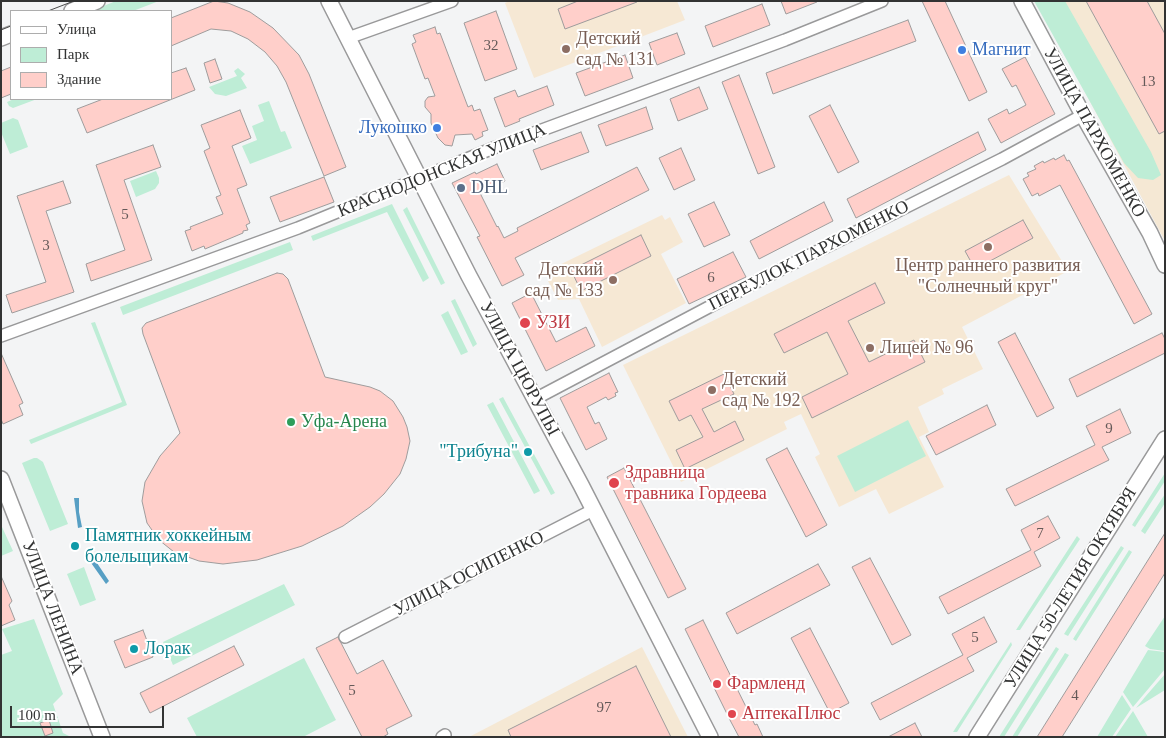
<!DOCTYPE html>
<meta charset="utf-8">
<style>
body{margin:0}
#map{position:relative;width:1166px;height:738px;overflow:hidden;background:#f3f4f5;font-family:"Times New Roman",serif}
canvas{display:block}
.frame{position:absolute;inset:0;border:2px solid #323333;pointer-events:none}
.legend{position:absolute;left:10px;top:10px;width:162px;height:90px;box-sizing:border-box;background:#fff;border:1px solid #adadad;margin:0;padding:6px 9px;list-style:none;font-size:15px;color:#323333}
.legend li{display:flex;align-items:center;gap:10px;height:25px}
.legend b{width:25px;border:1px solid #adadad}
.scale{position:absolute;left:10px;top:706px;width:154px;height:22px;box-sizing:border-box;border:2px solid #323333;border-top:0;padding-left:6px;font-size:15px;line-height:18px;white-space:nowrap;color:#323333;-webkit-text-stroke:4px #fff;paint-order:stroke}
</style>
<div id="map">
<canvas width="1166" height="738"></canvas>
<div class="frame"></div>
<ul class="legend">
<li><b style="height:6px;background:#fff"></b>Улица</li>
<li><b style="height:14px;background:#beedd6"></b>Парк</li>
<li><b style="height:14px;background:#ffcfca"></b>Здание</li>
</ul>
<div class="scale">100 m</div>
</div>
<script>
const ctx = document.querySelector('canvas').getContext('2d');
ctx.lineJoin = 'round';
function fillPath(path, color) { ctx.fillStyle = color; ctx.fill(path, 'evenodd'); }
const poly = rows => new Path2D(rows.map(r => 'M' + r).join(''));
function trace(path, color, width, dash) { ctx.strokeStyle = color; ctx.lineWidth = width; ctx.lineCap = dash ? 'butt' : 'round'; ctx.setLineDash(dash || []); ctx.stroke(path); }
function label(font, color, halo, rows, align = 'center') {
  ctx.font = font + ' "Times New Roman",serif'; ctx.lineWidth = 4; ctx.setLineDash([]); ctx.textBaseline = 'middle'; ctx.strokeStyle = halo; ctx.fillStyle = color; for (const [text, x, y, turn = 0] of rows) {
    ctx.save(); ctx.translate(x, y); ctx.rotate((+turn || 0) * Math.PI / 180); ctx.textAlign = isNaN(turn) ? turn : align; if (halo) ctx.strokeText(text, 0, 0); ctx.fillText(text, 0, 0); ctx.restore();
  }
}
fillPath(poly([
 [1036,1,1165,1,1165,241],
 [642,647,688,737,469,737]
]), '#f5e8d4');
fillPath(poly([
 [509,1,677,1,685,20,534,78,505,3],
 [1009,175,1068,271,962,327,983,369,942,389,944,394,918,407,929,432,919,437,944,487,889,514,876,489,839,507,815,457,820,454,801,414,784,422,787,429,681,482,623,365],
 [662,215,665,220,670,217,683,242,661,254,686,303,602,347,579,299,558,300,548,281,553,278,549,270]
]), '#f6e8d4');
fillPath(poly([
 [116,1,159,1,133,11,91,11],
 [1034,1,1065,1,1151,152,1161,175,1153,180,1138,178,1124,163],
 [238,68,245,74,241,78,247,88,226,96,215,94,209,87,237,76,234,71],
 [14,99,37,99,13,108,9,106,7,102],
 [269,101,281,132,285,131,292,148,250,164,242,146,257,140,252,126,264,121,258,105],
 [13,118,18,120,28,147,10,154,1,132,1,123],
 [156,171,159,178,159,183,155,189,136,197,130,181],
 [392,204,429,278,423,282,387,212,313,241,311,236],
 [407,207,445,283,441,285,403,210],
 [290,242,293,250,123,315,120,307],
 [455,299,477,344,473,347,451,301],
 [448,311,468,352,461,355,441,315],
 [95,322,127,405,31,444,29,440,122,402,91,323],
 [503,397,555,493,551,495,499,399],
 [493,402,540,491,534,494,487,405],
 [908,420,926,456,855,492,837,456],
 [34,458,37,458,43,462,68,524,50,531,22,463],
 [1165,473,1165,481,1135,527,1132,525],
 [1165,494,1165,503,1145,534,1141,531],
 [1,527,2,527,13,551,1,556],
 [1077,536,1080,539,1020,630,1016,630],
 [1121,546,1124,548,1068,636,1064,634],
 [1129,550,1132,552,1076,641,1073,639],
 [84,567,96,600,80,606,67,574],
 [284,584,295,605,173,665,163,642],
 [1165,616,1165,651,1150,649,1145,646],
 [34,619,63,694,53,704,63,733,71,737,1,737,1,655,12,651,2,629],
 [1011,642,1012,645,957,732,953,732],
 [1056,647,1059,649,1004,737,999,737],
 [1148,650,1165,652,1165,669,1133,707,1123,692],
 [1065,653,1069,655,1017,737,1012,737],
 [304,658,336,720,303,737,197,737,187,718],
 [1165,674,1165,690,1136,708,1145,697],
 [1122,695,1131,709,1112,737,1097,737],
 [1133,711,1148,737,1115,737]
]), '#beedd6');
fillPath(poly([
 [74,498,79,498,79,512,82,527,78,528],
 [93,557,109,581,106,584,89,560]
]), '#579fc4');
const building = poly([
 [214,1,228,3,250,12,273,28,299,55,309,74,346,167,324,176,286,82,277,66,265,52,248,39,231,31,211,29,171,46,171,18,214,1],
 [578,1,636,1,637,2,565,29,558,9,578,1],
 [781,1,817,1,817,2,786,14,781,1],
 [922,1,945,1,987,92,969,101,922,1],
 [1086,1,1147,1,1165,34,1165,131,1159,134,1086,1],
 [762,4,770,25,713,47,705,26,762,4],
 [496,11,517,69,485,81,464,23,496,11],
 [908,20,916,41,773,94,766,73,908,20],
 [435,27,437,34,440,33,468,107,472,105,474,111,480,109,488,130,482,132,483,136,475,140,472,134,455,135,452,146,445,145,438,138,431,123,431,114,425,107,425,101,428,97,435,96,428,78,425,79,412,44,416,42,413,35,435,27],
 [677,33,685,54,657,65,649,43,677,33],
 [625,55,633,78,585,96,576,73,625,55],
 [1025,57,1055,114,1001,143,988,119,1007,109,1009,114,1026,105,1016,85,1012,87,1002,69,1025,57],
 [215,59,222,79,210,83,204,63,215,59],
 [11,67,11,94,1,98,1,71,11,67],
 [186,68,195,90,87,133,77,109,103,99,171,99,171,73,186,68],
 [739,75,775,167,758,174,722,82,739,75],
 [547,86,554,105,519,119,520,121,505,127,494,98,515,90,518,97,547,86],
 [699,87,708,109,678,121,670,99,699,87],
 [830,105,859,162,838,173,809,116,830,105],
 [646,107,653,129,606,146,598,125,646,107],
 [240,110,251,138,232,146,247,185,237,189,250,223,246,225,248,230,243,231,243,233,205,249,204,246,192,251,185,231,191,229,190,227,223,214,216,197,221,195,204,151,210,148,201,125,240,110],
 [581,132,589,152,541,170,533,150,581,132],
 [978,132,986,150,856,218,847,199,978,132],
 [153,145,161,167,124,180,152,260,91,281,86,264,125,250,96,165,153,145],
 [681,148,695,180,674,190,659,158,681,148],
 [1064,155,1067,161,1069,160,1152,314,1134,324,1060,185,1039,196,1038,193,1032,196,1023,179,1029,176,1027,173,1036,169,1034,166,1043,161,1044,163,1054,158,1055,160,1064,155],
 [497,164,505,181,480,193,497,227,498,226,504,238,518,231,517,228,637,167,649,190,515,258,524,275,502,286,477,237,480,236,452,183,475,172,476,174,497,164],
 [324,177,334,202,280,222,270,197,324,177],
 [63,181,71,203,46,211,74,292,12,313,6,295,46,282,17,196,63,181],
 [714,202,730,235,704,247,688,214,714,202],
 [824,202,833,221,759,259,750,241,824,202],
 [1023,220,1033,238,975,269,965,251,1023,220],
 [641,235,651,256,581,291,571,270,641,235],
 [733,252,746,277,689,304,677,279,733,252],
 [277,273,283,274,288,279,325,377,370,387,380,391,393,401,403,417,407,427,410,441,406,459,400,474,384,494,370,507,343,526,302,546,257,560,223,564,199,561,174,552,159,540,147,523,142,501,145,482,160,456,180,433,143,334,142,328,146,323,277,273],
 [875,283,885,303,848,321,869,362,914,340,925,362,812,418,802,397,848,374,827,332,784,353,774,334,875,283],
 [531,293,556,342,586,327,595,346,546,371,512,303,531,293],
 [1015,333,1054,408,1037,417,998,342,1015,333],
 [1162,333,1165,339,1165,353,1077,397,1069,379,1162,333],
 [1,353,23,403,19,405,23,415,3,424,1,419,1,353],
 [609,373,618,392,615,393,616,396,608,400,606,397,587,407,595,424,599,422,607,439,586,450,560,398,609,373],
 [724,374,734,394,702,409,714,432,735,421,744,440,685,469,676,450,703,437,691,415,679,421,669,401,724,374],
 [987,405,996,425,936,455,926,436,987,405],
 [1120,409,1131,433,1102,447,1109,460,1015,506,1006,489,1095,445,1086,426,1120,409],
 [787,448,827,525,806,537,766,459,787,448],
 [624,468,686,589,668,598,607,477,624,468],
 [1048,516,1060,538,1034,552,1041,566,948,614,939,597,1031,550,1021,530,1048,516],
 [1165,533,1165,573,1113,656,1062,737,1037,737,1165,533],
 [870,558,911,635,892,645,852,567,870,558],
 [818,564,830,585,737,634,726,613,818,564],
 [1,576,12,601,9,605,15,620,1,626,1,576],
 [984,617,997,642,967,658,974,671,880,720,871,703,963,655,952,634,984,617],
 [703,620,755,725,757,724,763,737,739,737,731,722,685,629,703,620],
 [810,628,849,703,830,713,791,638,810,628],
 [143,630,153,657,125,668,114,641,143,630],
 [338,637,357,674,383,660,412,716,386,729,388,734,383,737,362,737,316,648,338,637],
 [234,646,244,665,150,713,140,693,234,646],
 [636,666,671,737,511,737,508,730,636,666],
 [49,720,53,733,45,736,40,723,49,720],
 [915,723,922,737,888,737,915,723]
]);
fillPath(building, '#ffcfca');
trace(building, '#9e9c9c', 1);
const minor = poly([
 [348,38,452,1],
 [1,336,298,228,496,147,785,40,882,1],
 [535,399,760,280,1002,159,1083,115],
 [345,637,593,510],
 [442,737,445,735]
]);
const major = poly([
 [329,1,469,276,581,485,710,737],
 [1022,1,1083,115,1150,233,1165,265],
 [72,11,97,1],
 [1,38,11,34],
 [1,479,102,737],
 [977,737,1165,439]
]);
trace(minor, '#99999a', 14);
trace(major, '#99999a', 18);
trace(minor, '#fff', 11);
trace(major, '#fff', 15);
trace(poly([
 [48,11,74,1],
 [1,30,11,26]
]), '#4a4b4b', 1);
for (const [x, y, r, color] of [
 [566,49,5,"#8d6e63"],
 [962,50,5,"#3f7fe0"],
 [437,128,5,"#3f7fe0"],
 [461,188,5,"#5c6f8a"],
 [988,247,5,"#8d6e63"],
 [613,280,5,"#8d6e63"],
 [525,323,6,"#e0444e"],
 [870,348,5,"#8d6e63"],
 [712,390,5,"#8d6e63"],
 [291,422,5,"#2e9e5b"],
 [528,452,5,"#0f9aa8"],
 [614,483,6,"#e0444e"],
 [75,546,5,"#0f9aa8"],
 [134,649,5,"#0f9aa8"],
 [717,684,5,"#e0444e"],
 [732,714,5,"#e0444e"]
]) { const dot = new Path2D(); dot.arc(x, y, r, 0, 2 * Math.PI); ctx.fillStyle = color; ctx.fill(dot); trace(dot, '#fff', 2); }
label('15px', '#655a59', null, [
 ["32",491,46],
 ["13",1148,82],
 ["5",125,215],
 ["3",46,246],
 ["6",711,278],
 ["9",1109,429],
 ["7",1040,534],
 ["5",975,638],
 ["5",352,691],
 ["4",1075,696],
 ["97",604,708]
]);
label('18px', '#785e54', '#fff', [
 ["Детский",576,39],
 ["сад № 131",576,60],
 ["Центр раннего развития",988,266,"center"],
 ["\"Солнечный круг\"",988,287,"center"],
 ["Детский",603,270,"right"],
 ["сад № 133",603,291,"right"],
 ["Лицей № 96",880,348],
 ["Детский",722,380],
 ["сад № 192",722,401]
], 'left');
label('18px', '#366cbe', '#fff', [
 ["Магнит",972,50],
 ["Лукошко",427,128,"right"]
], 'left');
label('18px', '#323333', '#fff', [
 ["УЛИЦА ПАРХОМЕНКО",1094,133,61],
 ["КРАСНОДОНСКАЯ УЛИЦА",442,171,-22],
 ["ПЕРЕУЛОК ПАРХОМЕНКО",809,256,-27],
 ["УЛИЦА ЦЮРУПЫ",519,369,62],
 ["УЛИЦА ОСИПЕНКО",469,574,-27],
 ["УЛИЦА 50-ЛЕТИЯ ОКТЯБРЯ",1071,588,-58],
 ["УЛИЦА ЛЕНИНА",52,608,69]
]);
label('18px', '#4e5e75', '#fff', [
 ["DHL",471,188]
], 'left');
label('18px', '#be3a42', '#fff', [
 ["УЗИ",536,323],
 ["Здравница",625,473],
 ["травника Гордеева",625,494],
 ["Фармленд",727,684],
 ["АптекаПлюс",742,714]
], 'left');
label('18px', '#27864d', '#fff', [
 ["Уфа-Арена",301,422]
], 'left');
label('18px', '#0d838f', '#fff', [
 ["\"Трибуна\"",518,452,"right"],
 ["Памятник хоккейным",85,536],
 ["болельщикам",85,557],
 ["Лорак",144,649]
], 'left');
</script>
